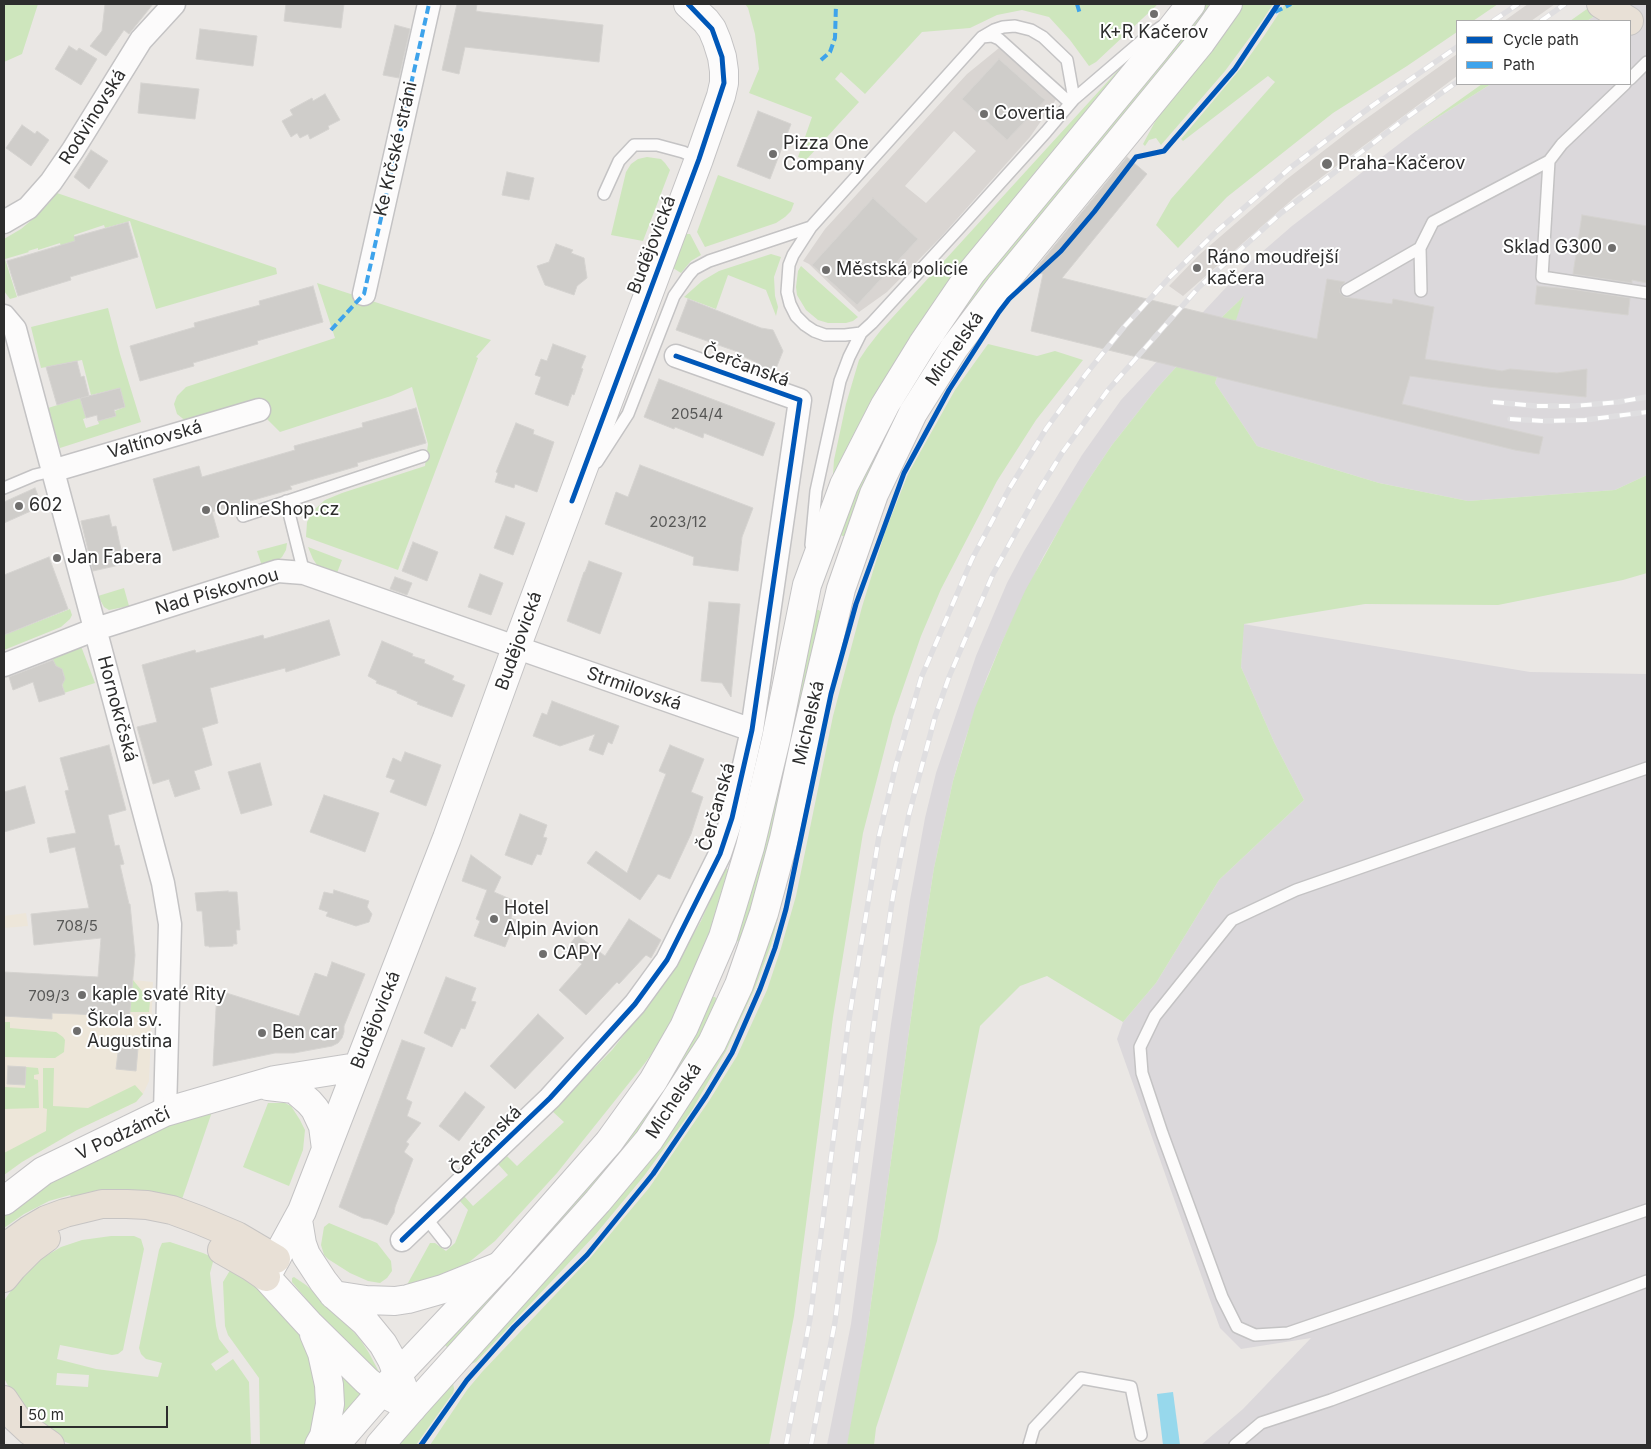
<!DOCTYPE html>
<meta charset="utf-8">
<style>
body{margin:0}
#map{position:relative;width:1651px;height:1449px;overflow:hidden;background:#eae7e4;font-family:Inter,sans-serif}
canvas{display:block}
.frame{position:absolute;inset:0;border:5px solid #2d2d2d;pointer-events:none}
.legend{position:absolute;left:1456px;top:20px;width:175px;height:65px;box-sizing:border-box;background:#fff;border:1px solid #ababab;margin:0;padding:6px 9px;list-style:none;font-size:15px;color:#2d2d2d}
.legend li{display:flex;align-items:center;gap:10px;height:25px}
.legend b{width:25px;border:1px solid #ababab}
.scale{position:absolute;left:20px;top:1406px;width:148px;height:22px;box-sizing:border-box;border:2px solid #2d2d2d;border-top:0;padding-left:6px;font-size:15px;line-height:18px;white-space:nowrap;color:#2d2d2d;-webkit-text-stroke:4px #fff;paint-order:stroke}
</style>
<div id="map">
<canvas width="1651" height="1449"></canvas>
<div class="frame"></div>
<ul class="legend">
<li><b style="height:6px;background:#0057b8"></b>Cycle path</li>
<li><b style="height:6px;background:#3ea3eb"></b>Path</li>
</ul>
<div class="scale">50 m</div>
</div>
<script>
const ctx = document.querySelector('canvas').getContext('2d');
ctx.lineJoin = 'round';
function fillPath(path, color) { ctx.fillStyle = color; ctx.fill(path, 'evenodd'); }
const poly = rows => new Path2D(rows.map(r => 'M' + r).join(''));
function trace(path, color, width, dash) { ctx.strokeStyle = color; ctx.lineWidth = width; ctx.lineCap = dash ? 'butt' : 'round'; ctx.setLineDash(dash || []); ctx.stroke(path); }
function label(font, color, halo, rows, align = 'center') {
  ctx.font = font + ' Inter,sans-serif'; ctx.lineWidth = 4; ctx.setLineDash([]); ctx.textBaseline = 'middle'; ctx.strokeStyle = halo; ctx.fillStyle = color; for (const [text, x, y, turn = 0] of rows) {
    ctx.save(); ctx.translate(x, y); ctx.rotate((+turn || 0) * Math.PI / 180); ctx.textAlign = isNaN(turn) ? turn : align; if (halo) ctx.strokeText(text, 0, 0); ctx.fillText(text, 0, 0); ctx.restore();
  }
}
fillPath(poly([
 [1613,4,1647,4,1647,475,1615,490,1468,501,1379,483,1257,446,1215,383,1243,297,1219,320,1157,388,1112,445,1087,482,1043,557,1002,642,987,677,965,740,953,781,934,868,915,989,866,1339,851,1430,847,1445,827,1445,851,1324,891,1024,910,900,925,818,936,773,976,656,1007,583,1024,551,1082,455,1121,400,1247,265,1292,226,1352,180,1416,131,1491,84,1630,84,1630,21,1587,21],
 [1243,624,1530,672,1647,674,1647,1445,1201,1445,1243,1409,1311,1338,1241,1349,1220,1328,1117,1039,1123,1022,1156,983,1219,880,1304,800,1274,742,1241,667]
]), '#dbd8db');
fillPath(poly([
 [26,913,28,926,4,928,4,916],
 [100,956,135,959,133,980,153,982,149,1081,143,1094,136,1102,77,1130,22,1162,4,1175,4,969,5,972,98,978]
]), '#ede6d9');
fillPath(poly([
 [4,4,38,4,22,54,4,62],
 [745,4,1158,4,1096,62,1089,66,1070,40,1049,17,1022,10,997,15,970,28,922,32,865,94,841,72,835,79,859,102,806,160,798,157,812,117,749,93,759,69,755,34,748,8],
 [1205,4,1208,4,1209,8,1163,70,983,289,846,536,842,536,840,533,869,459,945,327],
 [1242,4,1273,4,1262,21,1225,71,1161,145,1156,138,1149,140,1145,146,1143,144,1164,105,1231,20],
 [1285,4,1498,4,1473,21,1457,21,1457,32,1407,66,1333,113,1227,197,1178,248,1156,225,1171,199,1275,82,1268,76,1183,141,1181,139,1241,68,1264,36],
 [1594,4,1613,4,1587,21,1570,21],
 [1121,67,1124,67,962,266,922,320,890,373,835,477,833,475,834,460,846,404,859,360,867,348,881,330],
 [1482,84,1491,84,1416,131],
 [647,157,661,159,665,163,670,170,643,241,611,235,626,172,631,164,638,159],
 [718,175,794,203,791,211,785,217,776,223,705,247,697,232],
 [57,193,276,268,277,274,156,309,130,221,105,228,104,225,74,235,76,242,61,247,60,243,38,250,38,248,28,251,29,252,5,259,17,297,10,299,4,291,4,239,21,229,34,218,49,203],
 [686,234,690,234,701,255,691,261,681,273,673,268],
 [771,254,781,257,774,277,775,296,778,307,776,316,766,290,728,275,716,309,684,297,702,281,719,271],
 [801,266,858,317,853,321,846,323,828,323,818,320,806,310,797,295,796,287,798,271],
 [317,283,491,340,476,357,478,358,398,570,306,537,307,522,314,510,325,500,342,493,425,466,428,444,412,387,391,396,280,432,265,417,187,422,177,414,174,404,177,396,186,387,335,338],
 [1244,296,1215,383,1257,446,1379,483,1468,501,1615,490,1647,475,1647,573,1623,580,1498,605,1365,604,1244,624,1241,667,1274,742,1304,800,1219,880,1156,983,1123,1022,1047,976,1020,986,980,1026,937,1241,876,1428,874,1445,847,1445,866,1339,915,989,934,868,953,781,975,708,1002,642,1025,591,1066,517,1087,482,1112,445,1157,388,1219,320],
 [108,308,120,354,141,422,60,448,48,408,80,398,86,418,83,419,86,428,99,424,98,421,116,416,115,411,125,407,120,388,91,395,82,360,41,368,31,327],
 [988,344,1037,356,1055,351,1083,360,1036,420,997,481,941,589,921,636,893,717,863,833,833,1017,794,1316,769,1445,430,1445,467,1390,482,1372,591,1257,649,1188,709,1101,737,1056,767,990,781,948,796,896,833,716,862,607,885,532,908,474,955,390],
 [287,543,286,550,282,557,277,561,262,566,257,551],
 [308,547,342,560,337,573,322,569,317,565,313,559],
 [124,588,129,606,109,610,104,607,98,596],
 [70,609,72,615,70,619,61,627,4,650,4,635],
 [816,610,819,610,822,614,761,880,745,927,739,941,734,942,815,612],
 [81,646,95,683,64,693,62,683,65,679,62,669,56,668,52,657],
 [790,863,780,910,771,945,755,988,726,1051,692,1110,644,1176,595,1235,476,1362,471,1364,465,1364,590,1232,641,1170],
 [724,868,731,870,703,956,666,1034,645,1063,557,1173,495,1241,457,1272,403,1292,430,1243,435,1243,446,1251,455,1243,468,1210,459,1200,464,1196,473,1206,508,1175,498,1164,507,1156,517,1166,564,1122,552,1111,612,1050,665,983,701,921],
 [133,980,150,1001,149,1012,130,1012],
 [712,997,715,997,718,1000,696,1046,674,1083,600,1184,449,1349,442,1342],
 [4,1022,10,1022,10,1028,56,1032,63,1037,65,1040,64,1052,55,1058,50,1058,4,1057],
 [26,1067,38,1068,39,1074,34,1075,34,1079,38,1080,39,1108,4,1109,4,1087,25,1088],
 [43,1068,54,1068,53,1106,88,1108,135,1085,143,1094,136,1102,77,1130,22,1162,4,1175,4,1153,46,1131,47,1109,43,1108],
 [268,1103,285,1103,291,1106,300,1120,305,1130,303,1150,289,1186,243,1167],
 [213,1109,180,1205,76,1204,70,1195,49,1201,24,1214,4,1228,4,1212,42,1187,93,1160,145,1135],
 [329,1223,377,1243,391,1261,392,1271,387,1278,380,1283,368,1281,350,1273,328,1259,324,1255,321,1245,324,1227],
 [111,1236,134,1236,141,1239,144,1249,123,1350,118,1354,112,1355,60,1345,57,1359,96,1369,158,1377,162,1363,146,1359,141,1354,139,1348,159,1250,162,1243,170,1242,203,1253,214,1258,210,1273,216,1326,219,1339,229,1352,211,1364,216,1371,233,1359,249,1382,251,1445,74,1445,62,1441,44,1431,15,1399,4,1378,4,1302,6,1298,20,1277,39,1260,61,1247,82,1240],
 [57,1373,89,1375,88,1387,56,1385],
 [232,1267,266,1295,299,1330,317,1377,318,1402,314,1423,304,1445,260,1445,259,1378,228,1335,225,1326,223,1282],
 [294,1277,306,1285,331,1307,360,1339,369,1353,379,1372,378,1375,346,1347,292,1282,292,1278],
 [345,1377,363,1392,342,1417,340,1414,343,1400,343,1379],
 [453,1382,454,1389,453,1393,416,1445,395,1445]
]), '#cee6bd');
fillPath(poly([
 [1528,4,1555,4,1531,21,1504,21],
 [999,48,1057,98,1030,137,941,237,887,292,859,312,809,264,803,261,825,229,967,74],
 [999,59,1044,99,1007,140,962,99],
 [954,131,976,151,926,203,905,186],
 [873,198,918,239,857,305,812,265],
 [1457,54,1457,76,1295,197,1183,296,1169,286,1199,255,1287,179,1353,128]
]), '#d9d5d2');
fillPath(poly([
 [1173,1392,1180,1445,1163,1445,1157,1394]
]), '#97d8ec');
const building = poly([
 [105,4,153,4,129,34,124,30,106,56,90,46,102,31,105,4],
 [286,4,344,4,341,28,284,21,286,4],
 [457,4,477,4,476,11,482,12,603,25,599,62,465,47,459,74,442,70,457,4],
 [395,25,410,29,399,78,383,75,395,25],
 [200,29,257,36,253,66,196,59,200,29],
 [69,46,77,51,79,48,97,59,81,85,55,69,69,46],
 [999,59,1045,100,1007,140,962,99,999,59],
 [141,83,199,89,195,119,138,113,141,83],
 [325,94,340,120,328,126,329,129,310,139,308,134,300,138,297,133,291,137,282,121,293,115,290,110,312,98,313,101,325,94],
 [758,111,791,124,770,179,737,166,758,111],
 [22,125,35,134,37,131,49,140,31,166,6,148,22,125],
 [91,150,108,161,89,189,74,177,91,150],
 [1127,157,1147,174,1062,278,1232,320,1317,339,1327,279,1345,282,1341,286,1340,290,1340,293,1344,297,1392,304,1393,299,1434,307,1425,359,1502,371,1510,369,1557,373,1587,369,1586,397,1488,387,1410,376,1402,404,1543,437,1539,454,1515,450,1031,331,1043,274,1033,272,1127,157],
 [507,172,534,178,529,200,502,195,507,172],
 [873,198,918,239,857,305,812,265,873,198],
 [1582,215,1647,226,1647,283,1632,280,1632,283,1573,274,1582,215],
 [128,222,138,257,70,277,71,280,18,296,7,261,75,241,74,237,128,222],
 [556,244,573,250,571,253,584,258,587,278,577,286,574,295,545,285,537,266,549,262,556,244],
 [313,286,323,322,257,341,258,344,193,363,194,366,140,381,130,346,195,327,194,323,260,305,259,301,313,286],
 [1537,286,1570,289,1630,298,1628,315,1535,304,1537,286],
 [688,299,761,328,773,330,783,351,775,371,757,365,758,363,740,355,741,353,676,330,688,299],
 [553,344,586,356,581,368,583,369,574,395,572,394,568,406,535,394,541,377,535,375,541,359,547,361,553,344],
 [77,361,81,377,84,376,89,396,81,398,120,388,125,407,114,410,116,416,98,421,97,415,86,418,80,398,57,405,46,367,77,361],
 [659,379,775,423,763,456,704,433,703,438,675,427,674,429,644,417,659,379],
 [416,408,426,443,357,463,358,466,290,486,292,489,212,512,219,537,173,551,153,479,199,466,202,477,295,450,294,446,363,427,362,423,416,408],
 [516,423,534,430,533,434,554,442,537,492,515,484,514,488,495,482,498,473,496,472,516,423],
 [640,465,753,508,742,537,738,571,693,565,694,557,605,524,616,492,628,497,640,465],
 [35,488,42,506,4,523,4,502,35,488],
 [109,515,112,527,116,526,124,564,93,571,81,521,109,515],
 [506,516,525,523,513,555,494,548,506,516],
 [413,542,438,552,427,581,402,571,413,542],
 [49,557,68,609,4,635,4,575,49,557],
 [589,561,622,573,600,634,567,621,584,572,585,572,589,561],
 [480,574,503,583,491,615,468,607,480,574],
 [395,577,412,583,407,595,390,589,395,577],
 [709,602,740,604,731,697,722,683,701,681,709,602],
 [329,620,340,655,286,672,285,668,210,688,218,723,202,728,212,765,194,771,200,789,175,797,169,779,153,784,137,727,157,722,142,665,195,650,196,653,263,635,264,639,329,620],
 [382,641,413,654,412,656,425,660,424,663,454,676,452,680,465,685,452,717,417,704,418,702,397,693,397,691,376,683,377,681,368,676,382,641],
 [53,660,56,666,62,669,65,679,62,685,65,694,39,702,33,682,13,690,9,677,53,660],
 [552,701,619,726,612,744,608,742,603,755,589,750,595,734,560,746,533,736,542,713,547,715,552,701],
 [109,745,126,810,108,815,115,846,119,845,124,864,120,865,129,904,130,904,135,955,129,1022,95,1020,95,1015,77,1014,52,1013,52,1019,4,1016,4,972,98,977,101,938,34,945,31,914,89,908,75,847,50,853,47,838,76,833,65,791,69,790,60,758,109,745],
 [670,745,704,759,691,792,703,797,691,834,670,879,658,874,640,900,587,863,596,851,627,873,666,774,659,771,670,745],
 [405,752,441,765,426,806,390,792,395,780,386,777,393,758,401,762,405,752],
 [260,763,272,805,241,814,228,772,260,763],
 [25,786,35,823,4,832,4,792,25,786],
 [324,795,379,813,365,852,310,832,324,795],
 [520,814,547,825,543,837,547,838,541,855,537,854,532,865,505,855,520,814],
 [471,855,501,877,494,892,517,902,511,918,516,920,505,947,474,936,480,921,476,919,487,890,462,881,471,855],
 [334,890,369,901,367,907,372,914,369,922,356,926,326,916,328,912,319,909,324,892,333,894,334,890],
 [228,891,228,892,237,892,240,930,236,930,237,944,233,944,233,946,209,947,209,946,205,946,202,911,197,911,195,893,228,891],
 [629,919,661,940,651,958,646,955,619,984,617,982,586,1015,559,990,582,964,565,951,577,935,605,956,629,919],
 [332,962,365,974,344,1026,344,1032,342,1038,338,1043,332,1046,294,1053,275,1053,213,1066,217,990,299,1016,315,973,327,977,332,962],
 [446,977,476,988,471,1001,476,1002,465,1029,461,1028,452,1047,424,1033,446,977],
 [538,1014,564,1038,515,1089,490,1066,538,1014],
 [120,1036,139,1037,136,1071,116,1069,120,1036],
 [402,1040,425,1048,406,1099,412,1102,407,1116,421,1123,406,1142,409,1144,404,1152,413,1159,395,1207,394,1213,387,1225,371,1219,363,1218,339,1207,402,1040],
 [8,1066,26,1067,25,1085,7,1084,8,1066],
 [465,1092,485,1107,459,1141,439,1126,465,1092]
]);
fillPath(building, '#cfcdca');
trace(building, '#d5d3d0', 1);
const service = poly([
 [982,37,992,36,999,39,1070,103],
 [1630,79,1647,62],
 [1625,84,1562,144,1549,161,1542,277,1647,293],
 [604,194,619,161,634,145,657,145,683,152,699,159],
 [1347,290,1420,248],
 [1421,291,1420,248,1433,222,1549,161],
 [861,333,845,335,825,335,814,331,805,325,796,316,790,304,787,292,789,265,793,255,811,227,982,37,994,30,1003,27,1015,26,1031,30,1043,37,1067,60,1074,99],
 [597,462,628,414,674,296,688,276,694,269,709,261,811,227],
 [4,488,35,475,52,471],
 [286,501,304,573],
 [243,516,423,456],
 [811,545,816,491,840,381,849,357,861,333,872,323,962,225,1046,132,1074,99,1144,39,1161,27],
 [1647,768,1296,890,1232,920,1155,1016,1140,1047,1142,1073,1162,1133,1222,1297,1237,1327,1255,1335,1288,1333,1647,1210],
 [426,1218,445,1242],
 [1029,1445,1034,1428,1081,1378,1131,1387,1141,1435],
 [1235,1445,1261,1423,1331,1400,1647,1281]
]);
const minor = poly([
 [4,222,28,208,51,182,73,150,141,40,174,4],
 [364,294,429,4],
 [4,316,15,329,163,883,170,924,165,1112],
 [52,471,259,410],
 [4,665,96,629,278,571,304,573,752,730],
 [402,1240,550,1098,635,1004,667,960,720,854,732,818,752,730,800,400,676,356]
]);
const tertiary = poly([
 [268,1086,294,1089,309,1102,315,1109,323,1126,326,1149],
 [4,1201,43,1171,165,1112,275,1080,357,1067],
 [298,1220,302,1244,306,1255,323,1281,334,1295,366,1300,395,1301,408,1299,443,1289,500,1266],
 [333,1294,365,1322,383,1344,392,1360,406,1395],
 [314,1334,322,1353,329,1385,330,1404,324,1436,319,1445],
 [412,1408,381,1392,367,1381,309,1324,266,1277,302,1211,447,838,516,648,699,159,721,96,724,83,724,71,722,57,717,41,712,29,706,21,688,4]
]);
const secondary = poly([
 [335,1445,381,1392,500,1266,609,1142,653,1081,684,1027,723,937,750,847,776,739,807,585,844,485,885,405,922,345,971,273,1154,51,1191,4],
 [380,1445,412,1408,598,1201,649,1140,712,1043,739,985,764,913,784,839,804,746,841,589,874,494,913,413,954,348,1000,287,1201,42,1228,4]
]);
const trunk = poly([
 [1601,4,1629,21],
 [4,1248,29,1230,46,1220,65,1213,102,1204,127,1204,147,1205,172,1210,199,1220,237,1236,276,1259],
 [222,1250,250,1266,266,1277],
 [4,1278,13,1267,31,1249,46,1238],
 [4,1400,16,1418,30,1431,50,1445]
]);
trace(service, '#c4c3c4', 14);
trace(minor, '#c4c3c4', 25);
trace(tertiary, '#c4c3c4', 30);
trace(secondary, '#c4c3c4', 30);
trace(trunk, '#c6c4c3', 30);
trace(service, '#fcfbfb', 11);
trace(minor, '#fcfbfb', 22);
trace(tertiary, '#fcfbfb', 28);
trace(secondary, '#fcfbfb', 28);
trace(trunk, '#e8e0d6', 28);
const rail = poly([
 [1493,21,1518,4],
 [1541,21,1565,4],
 [1493,402,1536,406,1574,406,1618,402,1647,397],
 [1510,419,1543,421,1585,420,1647,412],
 [786,1445,810,1319,849,1019,879,836,896,765,921,678,972,559,1009,489,1046,429,1086,374,1124,327,1169,278,1217,231,1290,168,1369,108,1457,47],
 [811,1445,835,1322,878,994,893,896,909,814,935,717,949,677,993,574,1038,492,1062,453,1108,390,1199,287,1281,213,1406,118,1457,82]
]);
trace(rail, '#dfdee0', 5.5);
trace(rail, '#fff', 4, [11]);
trace(poly([
 [1077,4,1080,14],
 [1275,12,1291,4],
 [821,60,830,52,835,38,836,4],
 [331,330,364,294,429,4]
]), '#3ea3eb', 4, [8, 4]);
trace(poly([
 [572,501,699,159,724,83,722,57,712,29,688,4],
 [402,1240,550,1098,635,1004,667,960,720,854,732,818,752,730,800,400,676,356],
 [421,1445,467,1380,514,1327,587,1255,653,1174,706,1096,732,1053,760,989,775,948,786,909,831,694,856,604,904,473,949,390,999,312,1009,299,1061,251,1094,212,1136,157,1164,151,1235,69,1278,4]
]), '#0057b8', 5);
for (const [x, y, r, color] of [
 [1154,14,5,"#6f6e6d"],
 [984,114,5,"#6f6e6d"],
 [773,154,5,"#6f6e6d"],
 [1327,164,6,"#6f6e6d"],
 [1612,248,5,"#6f6e6d"],
 [1197,268,5,"#6f6e6d"],
 [826,270,5,"#6f6e6d"],
 [19,506,5,"#6f6e6d"],
 [206,510,5,"#6f6e6d"],
 [57,558,5,"#6f6e6d"],
 [494,919,5,"#6f6e6d"],
 [543,954,5,"#6f6e6d"],
 [82,995,5,"#6f6e6d"],
 [77,1031,5,"#6f6e6d"],
 [262,1033,5,"#6f6e6d"]
]) { const dot = new Path2D(); dot.arc(x, y, r, 0, 2 * Math.PI); ctx.fillStyle = color; ctx.fill(dot); trace(dot, '#fff', 2); }
label('15px', '#575756', null, [
 ["2054/4",697,414],
 ["2023/12",678,522],
 ["708/5",77,926],
 ["709/3",49,996]
]);
label('18px', '#2d2d2d', '#fff', [
 ["K+R Kačerov",1154,33,"center"],
 ["Covertia",994,114],
 ["Pizza One",783,144],
 ["Company",783,165],
 ["Praha-Kačerov",1338,164],
 ["Sklad G300",1602,248,"right"],
 ["Ráno moudřejší",1207,258],
 ["kačera",1207,279],
 ["Městská policie",836,270],
 ["602",29,506],
 ["OnlineShop.cz",216,510],
 ["Jan Fabera",67,558],
 ["Hotel",504,909],
 ["Alpin Avion",504,930],
 ["CAPY",553,954],
 ["kaple svaté Rity",92,995],
 ["Škola sv.",87,1021],
 ["Augustina",87,1042],
 ["Ben car",272,1033]
], 'left');
label('18px', '#2d2d2d', '#fff', [
 ["Rodvinovská",93,117,-58],
 ["Ke Krčské stráni",396,149,-77],
 ["Budějovická",652,245,-69],
 ["Michelská",955,349,-55],
 ["Čerčanská",746,366,20],
 ["Valtínovská",155,440,-16],
 ["Nad Pískovnou",217,592,-16],
 ["Budějovická",519,641,-70],
 ["Strmilovská",634,689,19],
 ["Hornokrčská",117,709,75],
 ["Michelská",809,723,-77],
 ["Čerčanská",717,807,-74],
 ["Budějovická",376,1020,-68],
 ["Michelská",674,1101,-57],
 ["V Podzámčí",123,1134,-25],
 ["Čerčanská",486,1141,-44]
]);
</script>
